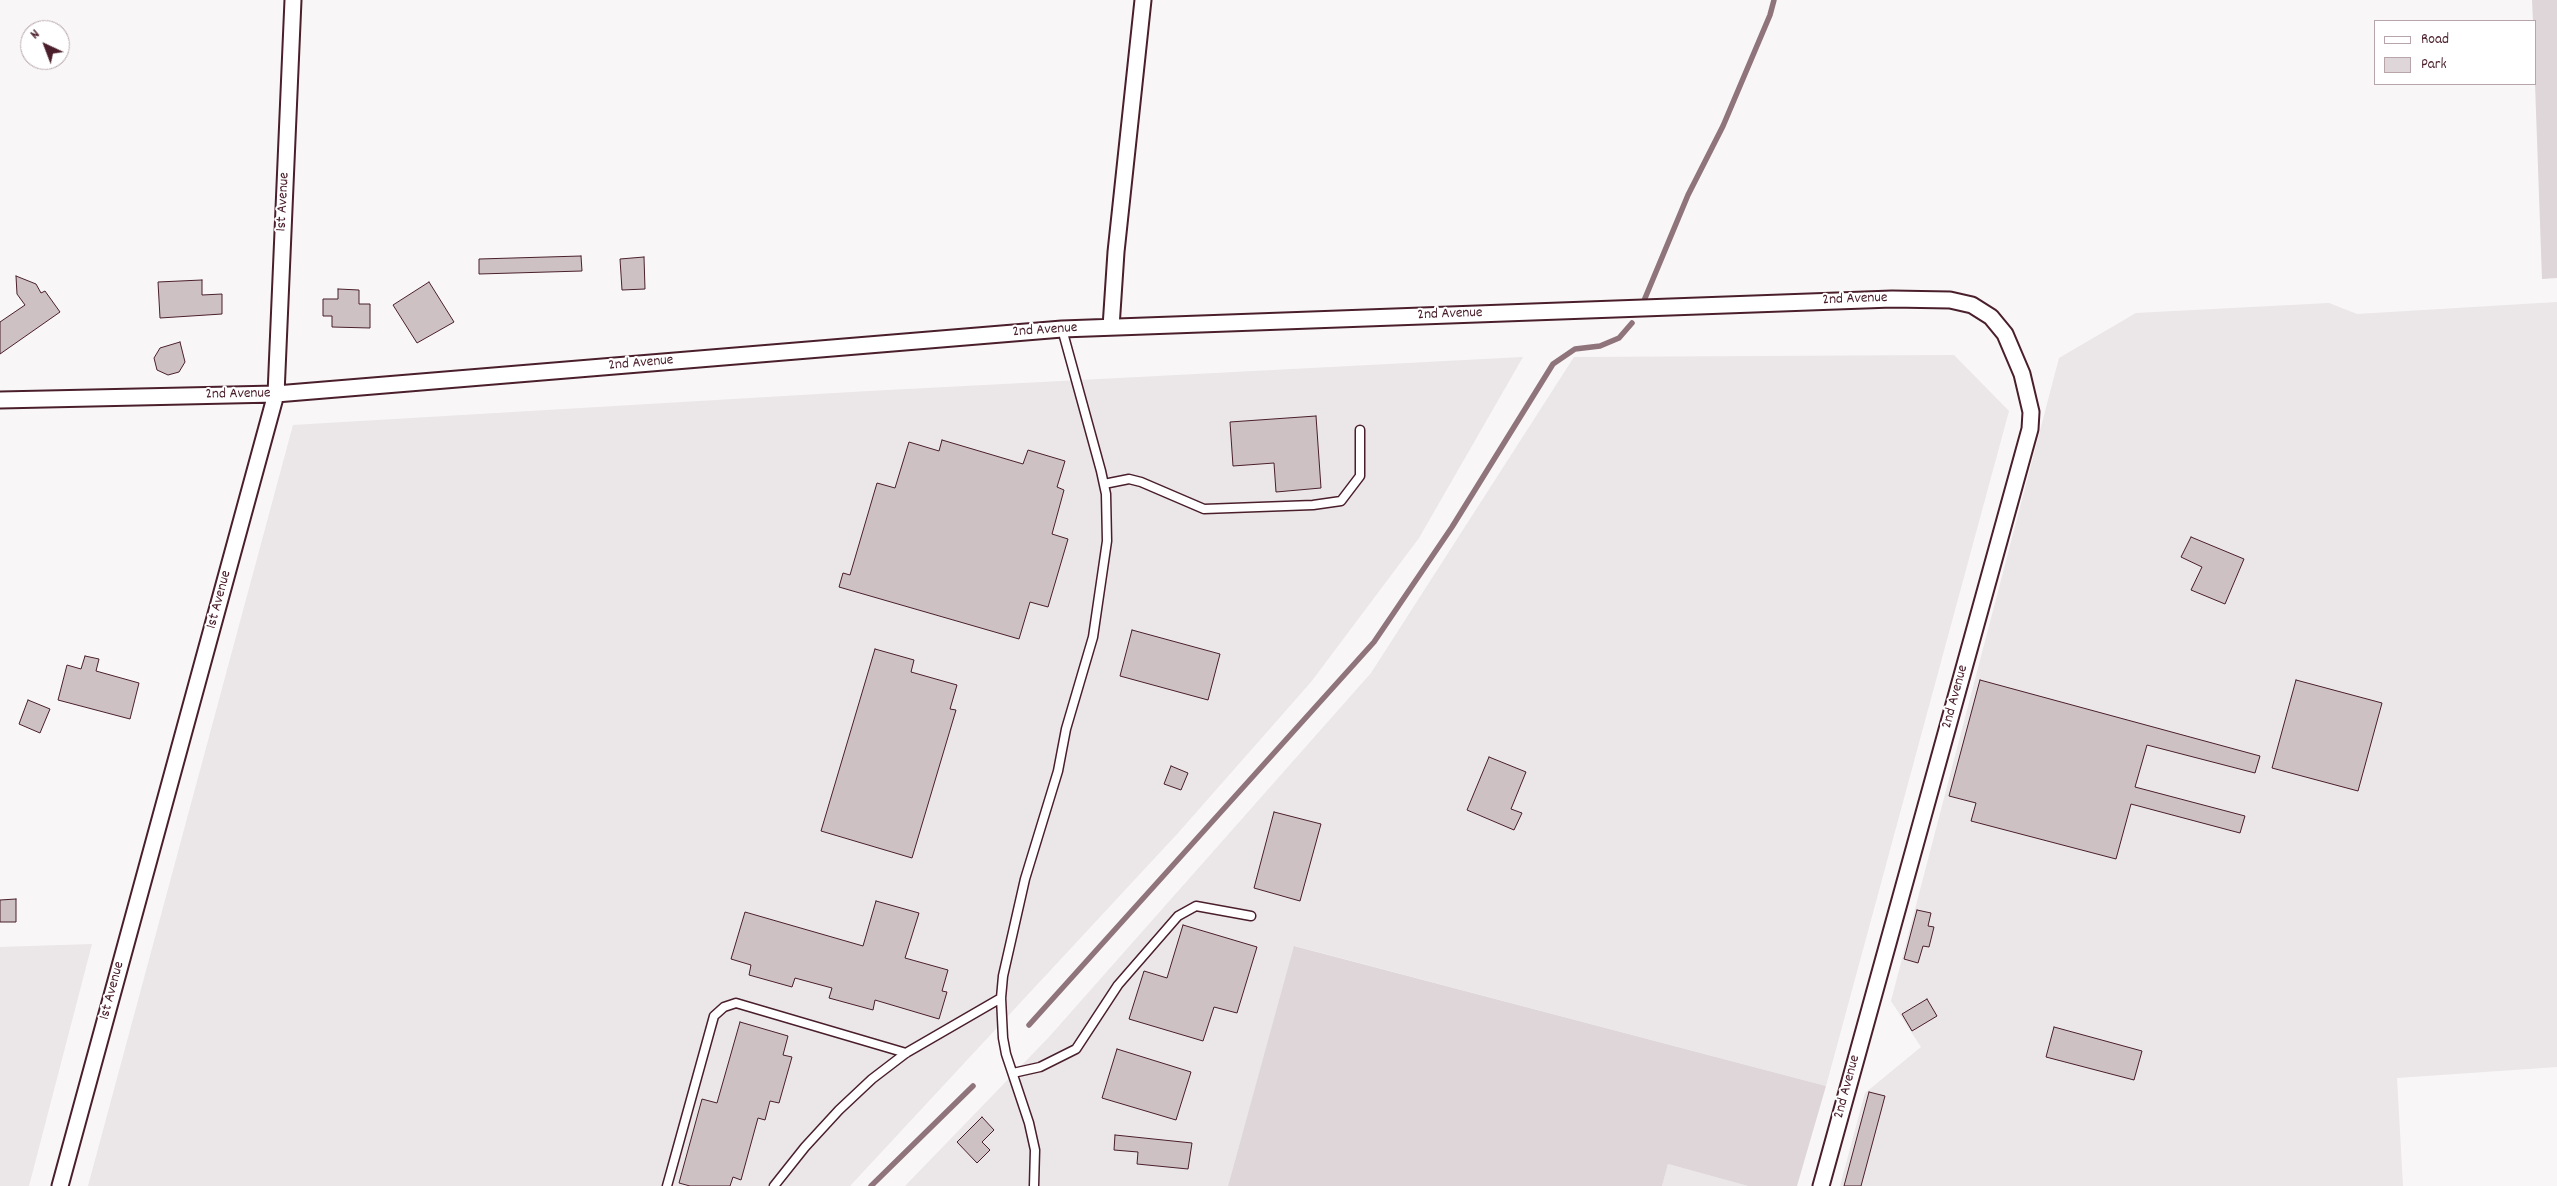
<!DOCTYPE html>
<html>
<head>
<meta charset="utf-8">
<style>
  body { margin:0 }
  #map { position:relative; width:2557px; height:1186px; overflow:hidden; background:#f8f6f7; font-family:Dekko,sans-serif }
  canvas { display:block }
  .legend { position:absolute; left:2374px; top:20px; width:162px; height:65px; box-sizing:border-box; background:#fff; border:1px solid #b7a5aa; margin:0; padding:6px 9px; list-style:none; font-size:15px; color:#4a1f2b }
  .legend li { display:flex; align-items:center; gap:10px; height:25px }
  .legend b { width:25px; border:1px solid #b7a5aa }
  .north { position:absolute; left:20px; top:20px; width:50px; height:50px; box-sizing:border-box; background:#fff; border:1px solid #b7a5aa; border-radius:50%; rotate:317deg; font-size:14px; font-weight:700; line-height:20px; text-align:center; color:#4a1f2b }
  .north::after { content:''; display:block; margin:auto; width:18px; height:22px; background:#4a1f2b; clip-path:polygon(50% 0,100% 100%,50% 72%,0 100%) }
</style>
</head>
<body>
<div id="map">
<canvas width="2557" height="1186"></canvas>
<ul class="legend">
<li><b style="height:6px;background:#fff"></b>Road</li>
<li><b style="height:14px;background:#ded6d9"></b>Park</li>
</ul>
<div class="north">N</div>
</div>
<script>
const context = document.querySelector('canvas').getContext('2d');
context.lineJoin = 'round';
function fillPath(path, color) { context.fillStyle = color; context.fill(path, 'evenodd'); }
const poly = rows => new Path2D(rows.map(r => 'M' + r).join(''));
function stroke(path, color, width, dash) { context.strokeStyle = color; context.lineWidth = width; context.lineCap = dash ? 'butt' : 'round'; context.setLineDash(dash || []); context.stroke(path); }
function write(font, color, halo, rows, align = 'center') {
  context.font = font + ' Dekko,sans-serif'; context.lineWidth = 4; context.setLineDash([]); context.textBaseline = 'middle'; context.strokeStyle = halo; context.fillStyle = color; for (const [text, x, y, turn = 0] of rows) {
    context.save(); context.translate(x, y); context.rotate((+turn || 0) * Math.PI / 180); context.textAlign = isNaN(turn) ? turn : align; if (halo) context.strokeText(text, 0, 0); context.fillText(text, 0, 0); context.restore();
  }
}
fillPath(poly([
  [2557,302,2557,1067,2397,1078,2403,1186,1840,1186,1865,1093,1921,1047,1891,1001,2059,358,2136,313,2329,303,2357,314],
  [1954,355,2009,411,1826,1086,1295,946,1228,1186,905,1186,1049,1037,1371,673,1574,357],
  [1523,357,1419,538,1311,682,1178,833,850,1186,88,1186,293,425,869,391],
  [92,944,29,1186,0,1186,0,947],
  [1668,1164,1748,1186,1662,1186]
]), '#ebe6e8');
fillPath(poly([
  [2532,0,2557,0,2557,278,2542,279,2535,84,2536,21,2533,21],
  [1294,946,1826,1086,1797,1186,1748,1186,1668,1164,1662,1186,1228,1186]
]), '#ded6d9');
stroke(poly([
  [1643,303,1688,195,1723,126,1770,15,1774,0],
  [1029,1025,1374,642,1452,527,1553,364,1575,349,1600,346,1619,338,1632,323],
  [871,1186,973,1086]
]), '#8f747b', 5.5);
const building = poly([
  [581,256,582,271,479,274,479,259,581,256],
  [644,257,645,289,622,290,620,259,644,257],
  [16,276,36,284,41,293,45,291,60,312,0,354,0,322,25,305,17,294,16,276],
  [202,280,202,295,222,294,222,314,160,318,158,282,202,280],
  [429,282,454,322,417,343,393,305,429,282],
  [338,289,359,290,359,304,370,304,370,328,332,327,332,316,323,316,323,299,338,299,338,289],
  [180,342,185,362,179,372,168,375,157,370,154,358,160,348,180,342],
  [1316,416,1321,488,1276,492,1274,463,1233,466,1230,422,1316,416],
  [942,440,1023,464,1028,450,1065,461,1057,487,1064,490,1052,534,1068,539,1048,607,1030,602,1019,639,839,587,843,573,850,575,877,483,895,488,909,442,939,451,942,440],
  [2191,537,2244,559,2225,604,2191,590,2202,567,2181,557,2191,537],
  [1132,630,1220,654,1208,700,1120,676,1132,630],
  [875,649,914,660,911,672,957,685,950,709,956,710,912,858,821,831,875,649],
  [85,656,99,659,96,671,139,683,130,719,58,700,67,665,81,669,85,656],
  [1980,680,2260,756,2255,773,2147,745,2135,787,2245,816,2240,833,2131,804,2116,859,1971,821,1976,803,1949,796,1980,680],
  [2296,680,2382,703,2358,791,2272,768,2296,680],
  [28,700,50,709,40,733,19,724,28,700],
  [1489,757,1526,772,1511,809,1522,813,1514,830,1467,810,1489,757],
  [1171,766,1188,773,1181,790,1164,784,1171,766],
  [1274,812,1321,824,1300,901,1254,888,1274,812],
  [16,899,16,922,0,922,0,900,16,899],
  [876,901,919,913,905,958,948,970,942,991,947,992,939,1019,875,1000,873,1010,829,998,832,988,795,978,792,987,749,975,751,965,731,959,745,912,863,946,876,901],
  [1917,910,1931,913,1928,926,1934,927,1929,947,1923,946,1918,963,1904,959,1917,910],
  [1183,925,1257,947,1237,1013,1214,1007,1203,1041,1129,1019,1144,971,1167,978,1183,925],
  [1927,999,1937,1016,1912,1031,1902,1014,1927,999],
  [740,1022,788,1036,783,1055,792,1057,779,1103,770,1101,765,1120,758,1118,741,1180,733,1177,730,1186,690,1186,679,1183,702,1099,717,1103,740,1022],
  [2054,1027,2142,1051,2134,1080,2046,1057,2054,1027],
  [1117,1049,1191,1072,1176,1120,1102,1098,1117,1049],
  [1869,1092,1885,1096,1861,1186,1844,1186,1869,1092],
  [982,1117,994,1130,982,1142,990,1150,977,1163,957,1142,982,1117],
  [1115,1135,1192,1143,1188,1169,1137,1164,1138,1152,1114,1150,1115,1135]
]);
fillPath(building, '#cdc1c4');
stroke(building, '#4a1f2b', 1);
const lane = poly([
  [1104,484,1129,479,1141,482,1204,509,1313,505,1341,501,1360,476,1360,430],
  [1013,1073,1040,1067,1076,1049,1118,985,1178,916,1196,906,1251,916],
  [667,1186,714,1016,724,1007,736,1003,906,1053],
  [774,1186,805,1147,839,1110,872,1079,906,1053,1001,998],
  [1034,1186,1035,1150,1029,1123,1006,1054,1003,1038,1001,998,1003,976,1025,879,1058,771,1066,729,1093,637,1107,541,1106,494,1101,471,1062,329]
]);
const street = poly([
  [1111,327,1116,252,1143,0],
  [0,400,276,394,1062,329,1892,299,1950,300,1972,305,1991,317,2005,334,2022,374,2031,412,2030,429,1821,1186],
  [60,1186,276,394,293,0]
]);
stroke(lane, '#4a1f2b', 11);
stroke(street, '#4a1f2b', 19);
stroke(lane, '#fff', 8);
stroke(street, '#fff', 15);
write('15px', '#4a1f2b', '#fff', [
  ["1st Avenue",284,202,-87],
  ["2nd Avenue",1855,300,-2],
  ["2nd Avenue",1450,315,-2],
  ["2nd Avenue",1045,331,-4],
  ["2nd Avenue",641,364,-5],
  ["2nd Avenue",238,395,-1],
  ["1st Avenue",220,600,-75],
  ["2nd Avenue",1956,697,-75],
  ["1st Avenue",113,991,-75],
  ["2nd Avenue",1848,1087,-75]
]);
</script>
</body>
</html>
